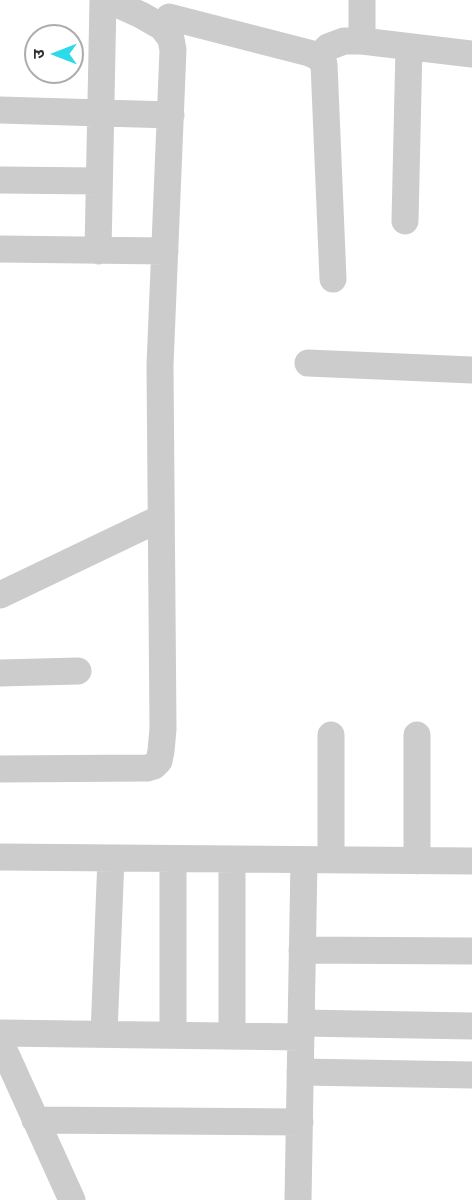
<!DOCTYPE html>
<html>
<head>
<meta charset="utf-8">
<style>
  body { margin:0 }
  #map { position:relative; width:472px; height:1200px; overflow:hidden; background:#fff; font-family:Inter,"Noto Sans Devanagari",sans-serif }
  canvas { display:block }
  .north { position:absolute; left:24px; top:24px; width:60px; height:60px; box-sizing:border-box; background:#fff; border:2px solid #acacac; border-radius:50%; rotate:270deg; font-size:16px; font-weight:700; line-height:24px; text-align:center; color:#2f2f2f }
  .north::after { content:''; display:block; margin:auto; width:21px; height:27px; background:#2cdaea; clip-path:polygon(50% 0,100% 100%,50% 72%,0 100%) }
</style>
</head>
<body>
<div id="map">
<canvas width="472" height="1200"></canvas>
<div class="north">उ</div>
</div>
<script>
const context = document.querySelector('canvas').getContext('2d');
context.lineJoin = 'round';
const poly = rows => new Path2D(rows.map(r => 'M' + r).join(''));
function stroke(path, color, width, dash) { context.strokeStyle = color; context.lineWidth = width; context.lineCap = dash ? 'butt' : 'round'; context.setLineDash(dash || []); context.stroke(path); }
stroke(poly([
  [362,0,362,41],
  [169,17,309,53,318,57,324,64,333,279],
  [318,57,328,47,344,41,362,41,472,54],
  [0,110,171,115],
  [0,180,99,181],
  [405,221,409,47],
  [0,249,165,251],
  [98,251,103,0],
  [308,363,472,370],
  [0,595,161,518],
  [0,673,78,671],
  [417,735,417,861],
  [0,769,147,768,154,766,159,761,161,751,163,729,160,365,173,50,171,39,162,27,141,15,108,0],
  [0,857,472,861],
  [173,859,173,1035],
  [331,860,331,735],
  [302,950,472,951],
  [301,1023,472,1026],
  [0,1033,301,1037],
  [104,1034,111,858],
  [232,1036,232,859],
  [0,1041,72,1200],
  [300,1072,472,1075],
  [35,1120,300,1122],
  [298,1200,304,860]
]), '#ccc', 27);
</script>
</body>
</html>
